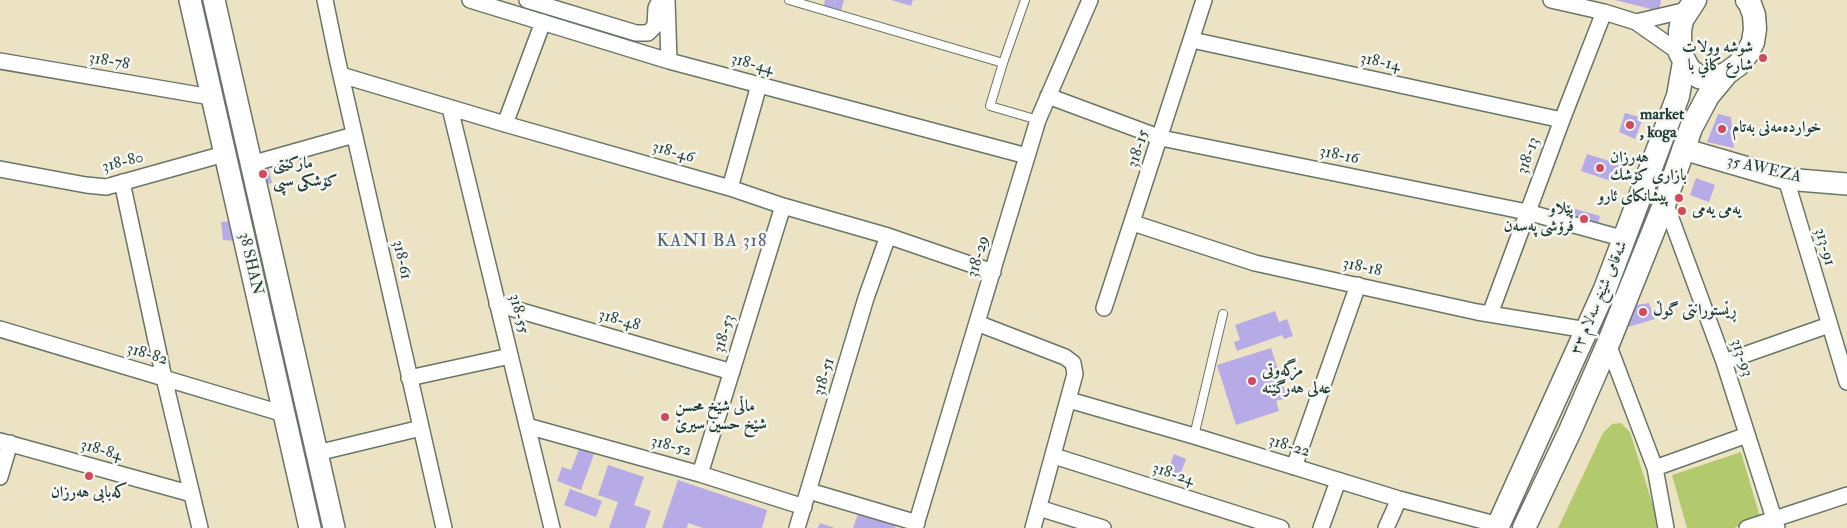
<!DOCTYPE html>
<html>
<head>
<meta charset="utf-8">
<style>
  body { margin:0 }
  canvas { display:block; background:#ece3c4 }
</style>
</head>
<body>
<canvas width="1847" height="528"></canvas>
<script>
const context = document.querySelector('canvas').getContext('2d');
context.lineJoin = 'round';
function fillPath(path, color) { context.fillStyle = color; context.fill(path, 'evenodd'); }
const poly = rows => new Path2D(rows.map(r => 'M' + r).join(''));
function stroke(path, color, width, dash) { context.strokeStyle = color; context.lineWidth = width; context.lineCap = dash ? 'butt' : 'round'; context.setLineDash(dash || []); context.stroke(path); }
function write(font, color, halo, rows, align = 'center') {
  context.font = font + ' "IM FELL Double Pica",Amiri,serif'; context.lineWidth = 5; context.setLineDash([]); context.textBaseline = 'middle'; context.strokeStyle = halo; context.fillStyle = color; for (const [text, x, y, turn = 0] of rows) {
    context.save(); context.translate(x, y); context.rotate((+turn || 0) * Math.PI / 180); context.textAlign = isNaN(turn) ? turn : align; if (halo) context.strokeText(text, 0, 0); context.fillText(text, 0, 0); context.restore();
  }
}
fillPath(poly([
  [1621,423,1630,432,1660,528,1558,528,1603,433,1612,424],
  [1741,452,1760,517,1734,528,1687,528,1672,475]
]), '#b2c96d');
fillPath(poly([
  [825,0,844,0,841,11,824,6],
  [891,0,913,0,911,6],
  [1615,0,1661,0,1659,11],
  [1625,113,1643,118,1635,139,1619,132],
  [1718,114,1731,117,1734,148,1707,142],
  [1587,154,1619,164,1614,182,1581,171],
  [267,162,272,183,258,186,253,165],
  [1696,178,1715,185,1709,202,1690,195],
  [1572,208,1600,216,1597,229,1568,221],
  [235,221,236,241,223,240,221,222],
  [1649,303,1655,319,1628,327,1636,305],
  [1275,311,1279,322,1287,319,1293,336,1284,339,1282,335,1237,351,1234,342,1240,340,1235,325],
  [1271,348,1287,398,1276,401,1279,411,1236,425,1217,365],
  [579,449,594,454,581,490,557,481,562,467,571,470],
  [1174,454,1186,459,1178,481,1166,476],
  [608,465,644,477,634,505,651,511,645,528,609,528,618,502,598,495],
  [678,480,767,510,762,528,703,528,688,523,687,528,662,528],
  [570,489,602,501,596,517,564,505],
  [859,511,896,525,895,528,853,528],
  [820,523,835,528,818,528]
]), '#b6aae7');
const lane = poly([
  [789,0,1003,63],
  [1025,0,1003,63,990,106,1038,120],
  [1194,436,1223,314]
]);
const street = poly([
  [325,0,337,58,444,528],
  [470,0,669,61,1027,156],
  [527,0,636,33,648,33,655,26,656,8,660,0],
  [667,0,669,61],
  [1551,0,1604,12,1636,22,1680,53],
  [1636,22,1687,10],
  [1192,40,1562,120],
  [0,61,211,97],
  [341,75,505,124,730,188,783,206,888,236,993,272],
  [1048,96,1161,138,1527,212,1625,239],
  [450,108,552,528],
  [505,124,543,22],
  [251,164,354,135],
  [0,169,86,185,106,187,224,154],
  [1786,179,1847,382],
  [122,182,164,378,200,528],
  [730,188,759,85],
  [1665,202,1724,362,1777,528],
  [1133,223,1255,263,1477,312,1587,330],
  [497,304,732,372],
  [1104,308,1204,0],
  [1490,314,1562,120,1604,12],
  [977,323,1065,357,1073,363,1075,374,1033,528],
  [0,329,284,414],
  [1608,344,1655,468,1666,528],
  [1724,362,1829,325],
  [409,378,510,356],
  [1069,400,1194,436,1399,499,1499,525],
  [527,426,700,474,804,507],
  [0,441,192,494],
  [317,453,421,428],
  [1054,456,1281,528],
  [1294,467,1358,285],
  [1655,468,1747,435],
  [700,474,783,206],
  [0,477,10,443],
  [809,491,917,523],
  [1039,508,1103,528],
  [797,528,866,298,888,236],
  [915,528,1038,120,1090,0],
  [1321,528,1338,481],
  [1386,528,1399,499],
  [1747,528,1847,495]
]);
const secondary = poly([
  [190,0,310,528],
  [214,0,334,528],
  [1683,149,1786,179,1847,184]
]);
const primary = poly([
  [1695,0,1682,20,1680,31,1680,53,1689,69,1699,77,1707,79,1716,78,1727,73,1738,65,1747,54,1753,42,1755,29,1754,15,1750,4,1747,0],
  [1497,528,1605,289,1678,96,1684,62],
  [1524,528,1570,431,1608,344,1665,202,1691,128,1708,96,1727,73]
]);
stroke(lane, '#677766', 10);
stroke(street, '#677766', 18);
stroke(secondary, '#677766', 24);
stroke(primary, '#677766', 25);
stroke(lane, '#fff', 8);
stroke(street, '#fff', 15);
stroke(secondary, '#fff', 21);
stroke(primary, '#fff', 22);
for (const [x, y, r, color] of [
  [1763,58,5,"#d1495b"],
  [1630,125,5,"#d1495b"],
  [1722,129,5,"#d1495b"],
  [1600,168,5,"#d1495b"],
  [263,174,5,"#d1495b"],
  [1679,198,5,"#d1495b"],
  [1682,211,5,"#d1495b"],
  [1584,219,5,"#d1495b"],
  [1643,312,5,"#d1495b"],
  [1252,381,5,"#d1495b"],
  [665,417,5,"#d1495b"],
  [89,476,5,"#d1495b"]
]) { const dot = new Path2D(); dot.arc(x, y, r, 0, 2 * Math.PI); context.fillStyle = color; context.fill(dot); stroke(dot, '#f6f6f2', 2); }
write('bold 16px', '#1f3d34', '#f6f6f2', [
  ["شوشه وولات",1753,49,"right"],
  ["شارع كاني با",1753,67,"right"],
  ["market",1640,116],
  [", koga",1640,134],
  ["خواردەمەنی بەتام",1732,129],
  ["هەرزان",1610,159],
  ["بازاری کۆشك",1610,177],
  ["مارکێتی",273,165],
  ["کۆشکی سپی",273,183],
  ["پیشانکای ئارو",1669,198,"right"],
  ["پێلاو",1574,210,"right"],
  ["فرۆشی پەسەن",1574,228,"right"],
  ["یەمی یەمی",1692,211],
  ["ڕێستورانتی گوڵ",1653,312],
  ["مزگەوتی",1262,372],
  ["عەلی هەرگێنە",1262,390],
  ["ماڵی شێخ محسن",675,408],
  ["شێخ حسین سیرێ",675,426],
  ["کەبابی هەرزان",89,494,"center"]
], 'left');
write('16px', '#1f3d34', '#f6f6f2', [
  ["318-78",109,62,10],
  ["318-14",1380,63,12],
  ["318-44",752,65,15],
  ["318-15",1139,149,-72],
  ["318-46",673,153,16],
  ["318-16",1339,156,12],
  ["318-13",1529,156,-70],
  ["318-80",123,163,-14],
  ["35 AWEZA",1764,170,13],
  ["313-91",1824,247,74],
  ["318-29",979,257,-73],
  ["318-61",401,260,77],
  ["38 SHAN",250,264,77],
  ["318-18",1362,268,12],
  ["شەقامی شێخ سەلام ٣٣",1600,298,-67],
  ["318-55",518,314,76],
  ["318-48",619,321,16],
  ["318-53",725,334,-73],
  ["318-82",147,355,17],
  ["313-93",1741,358,71],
  ["318-51",825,377,-73],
  ["318-52",671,447,15],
  ["318-22",1289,447,17],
  ["318-84",101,451,16],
  ["318-24",1173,475,18]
]);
context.letterSpacing = '1px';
write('18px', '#546373', '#f6f6f2', [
  ["KANI BA 318",712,242]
]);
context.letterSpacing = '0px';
</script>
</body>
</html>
